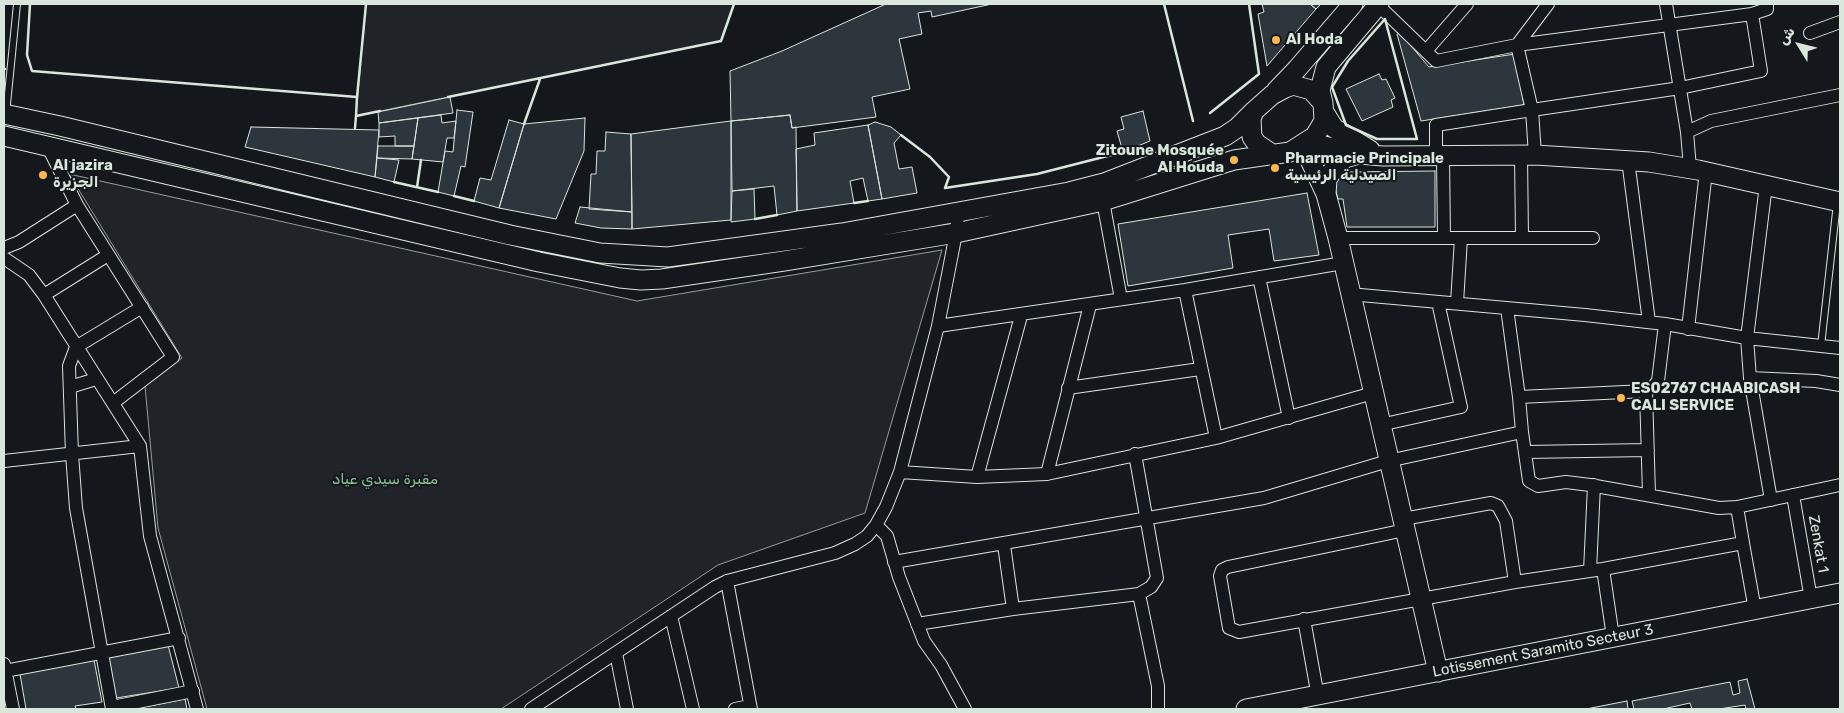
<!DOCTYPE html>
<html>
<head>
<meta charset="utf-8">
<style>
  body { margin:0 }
  #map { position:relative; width:1844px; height:713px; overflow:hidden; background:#14181c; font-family:Rubik,Cairo,sans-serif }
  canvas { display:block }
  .frame { position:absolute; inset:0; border:5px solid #d8e6dc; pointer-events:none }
  .north { position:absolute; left:1774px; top:20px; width:50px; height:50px; -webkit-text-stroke:4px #14181c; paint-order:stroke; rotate:306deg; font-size:14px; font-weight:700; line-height:20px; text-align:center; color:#d8e6dc }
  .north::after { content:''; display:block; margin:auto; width:18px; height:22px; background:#d8e6dc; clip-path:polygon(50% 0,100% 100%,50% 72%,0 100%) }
</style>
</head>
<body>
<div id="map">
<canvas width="1844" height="713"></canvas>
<div class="frame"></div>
<div class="north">ش</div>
</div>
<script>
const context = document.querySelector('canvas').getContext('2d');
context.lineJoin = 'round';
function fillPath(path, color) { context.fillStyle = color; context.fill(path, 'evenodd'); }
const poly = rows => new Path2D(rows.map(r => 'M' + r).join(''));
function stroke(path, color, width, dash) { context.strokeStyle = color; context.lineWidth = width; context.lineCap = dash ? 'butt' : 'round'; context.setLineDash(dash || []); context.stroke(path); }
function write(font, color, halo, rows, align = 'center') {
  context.font = font + ' Rubik,Cairo,sans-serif'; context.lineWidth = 4; context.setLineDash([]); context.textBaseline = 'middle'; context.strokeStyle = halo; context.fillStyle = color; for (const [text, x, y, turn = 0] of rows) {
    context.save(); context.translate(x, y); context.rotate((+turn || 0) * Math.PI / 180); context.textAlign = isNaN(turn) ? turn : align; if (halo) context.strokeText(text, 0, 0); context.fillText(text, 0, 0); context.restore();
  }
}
const green = poly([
  [366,4,734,4,721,41,356,116,366,4],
  [69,174,637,301,942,250,865,513,718,565,501,709,207,709,158,528,145,386,182,358,69,174]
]);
fillPath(green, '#202428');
stroke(green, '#939e99', 1);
const building = poly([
  [886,4,992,4,932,17,931,11,918,13,922,34,899,39,910,89,872,97,876,117,792,128,790,115,731,121,730,71,782,51,886,4],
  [1262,4,1310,4,1316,9,1267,66,1258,14,1264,12,1262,4],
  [1310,4,1321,4,1316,9,1310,4],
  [1400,33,1429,67,1515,54,1524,105,1421,121,1397,34,1400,33],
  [1379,74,1382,80,1386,79,1395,98,1391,100,1393,107,1362,121,1346,89,1379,74],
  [450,97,453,113,379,123,378,112,450,97],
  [457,110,473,112,465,167,461,166,454,196,438,192,445,151,453,152,457,110],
  [1143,111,1150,141,1123,152,1117,131,1124,129,1121,117,1143,111],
  [441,115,442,123,456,121,454,138,447,138,443,162,412,159,418,118,441,115],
  [790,115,792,128,796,127,797,211,777,215,774,186,732,191,731,121,790,115],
  [418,118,414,146,395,146,395,136,379,137,379,123,418,118],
  [585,118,584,151,556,219,499,208,524,124,585,118],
  [509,120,524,124,499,208,474,201,480,178,491,180,509,120],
  [731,121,731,220,632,229,631,134,731,121],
  [875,122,891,127,901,135,894,143,899,169,912,167,917,193,882,199,868,125,875,122],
  [868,125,882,199,868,201,863,178,850,181,854,203,797,211,796,149,815,145,814,133,868,125],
  [251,127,379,130,375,177,245,147,251,127],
  [606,132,631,134,632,212,589,209,591,174,596,174,597,151,605,151,606,132],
  [378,146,414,146,412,159,377,158,378,146],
  [377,158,399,160,394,182,375,177,377,158],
  [1435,171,1435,227,1347,227,1343,199,1338,199,1334,183,1347,172,1435,171],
  [754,189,755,219,731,222,732,191,754,189],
  [1307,193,1319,255,1274,261,1269,229,1228,235,1233,268,1128,286,1118,224,1307,193],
  [580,207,632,212,632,229,601,228,575,223,580,207],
  [168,645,179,688,116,698,108,657,168,645],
  [94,660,102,702,75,706,76,709,26,709,20,674,94,660],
  [1747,679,1755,709,1746,709,1745,705,1719,709,1692,709,1690,703,1663,709,1634,709,1632,701,1730,682,1733,695,1740,693,1738,681,1747,679],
  [185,699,187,709,134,709,185,699],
  [1627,701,1628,709,1586,709,1627,701]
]);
fillPath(building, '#2c363c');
stroke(building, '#d8e6dc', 1);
const lane = poly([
  [6,114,17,4],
  [1821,346,1837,203]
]);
const street = poly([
  [1548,4,1517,45,1532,110,1680,88,1761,71,1752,14],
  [1666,4,1687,132,1690,168],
  [1378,5,1436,61,1517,45,1752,14,1767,9,1767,4],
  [1810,33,1840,22],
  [1426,51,1467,4],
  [1687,132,1711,121,1840,95],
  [47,145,77,205,173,357,113,403],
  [1521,155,1522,238],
  [1436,157,1436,125,1532,110,1535,155],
  [1443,157,1444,237],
  [1628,160,1649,322],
  [1766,185,1747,338,1750,378,1771,500],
  [1103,201,1121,299],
  [1338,238,1593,238],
  [4,248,19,242,77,205],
  [4,258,29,275,44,295,140,446,150,536,197,709],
  [1259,277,1289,418],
  [1185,290,1216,438],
  [1349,294,1585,315,1665,324,1747,338,1840,348],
  [44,295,108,255],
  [1457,303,1461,238],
  [1507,308,1519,397],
  [1021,316,977,477,1047,474,1216,438,1373,393],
  [938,326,956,233,958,213],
  [1688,329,1706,171],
  [1750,378,1816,381,1840,385],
  [70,387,96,379],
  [1068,388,1200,369],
  [1646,391,1649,495],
  [1380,425,1461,407,1438,302],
  [1522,432,1519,397,1646,391,1653,387,1658,381,1665,324],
  [1525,452,1648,450],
  [4,461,140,446],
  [900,472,977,477],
  [1047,474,1090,305],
  [1793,495,1811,599],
  [1737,507,1743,543],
  [1403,519,1491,503,1498,506,1506,521,1515,582,1239,632,1229,628,1220,576,1222,570,1228,567,1405,530],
  [876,525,887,536,899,577,924,641,941,665,965,709],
  [1004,545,1013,609],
  [894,562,1264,498,1388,461,1522,432,1529,481,1538,486,1566,482,1590,485,1719,508,1737,507,1840,485],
  [1603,569,1613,637],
  [1590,571,1594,485],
  [727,581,751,709],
  [1515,582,1603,569,1743,543,1755,610],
  [1139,594,1158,686,1158,709],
  [671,616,693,709],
  [1304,619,1318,697],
  [917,624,1013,609,1139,594,1151,587,1157,578,1135,454],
  [616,653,627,709],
  [4,664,13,709],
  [5,671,179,638],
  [112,707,193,691],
  [112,709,76,508,72,454,69,366,76,347,142,307],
  [531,709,715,587,727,581,835,553,855,544,867,536,876,525,886,507,900,472,938,326,1185,290,1343,263],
  [735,709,750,706]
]);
const secondary = poly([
  [1276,91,1297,69,1353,4],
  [1323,103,1320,90,1326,67,1379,4],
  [1324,112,1334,128,1370,150],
  [4,114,60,126,510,235,600,253,668,257,842,233,1069,192,1104,183,1225,136,1237,128,1254,111],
  [4,136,539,262,620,278,641,280,662,279,784,261,956,233,1103,201,1234,160,1290,152,1315,136,1324,121,1323,103,1311,90,1293,85,1285,88,1272,95,1254,111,1251,119,1252,137,1257,144,1272,154],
  [1307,142,1359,154,1383,156,1535,155,1649,162,1698,170,1840,202],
  [1303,145,1326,194,1338,238,1438,672],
  [1326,194,1327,179,1335,167,1345,158,1359,154],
  [1246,709,1840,593]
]);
stroke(lane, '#d8e6dc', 8);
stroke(street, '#d8e6dc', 14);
stroke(secondary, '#d8e6dc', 21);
stroke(lane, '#14181c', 6);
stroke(street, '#14181c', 12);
stroke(secondary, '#14181c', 19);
stroke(poly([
  [30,4,27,55,32,71,357,97,356,116,380,111],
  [1164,4,1193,121],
  [1385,19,1417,139,1377,139,1346,125,1332,87,1348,61,1385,19],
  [4,69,5,69],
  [357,97,366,4],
  [448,97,721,41,734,4],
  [1210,113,1259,74,1249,4],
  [524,124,540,79],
  [355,128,356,116],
  [901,135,930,157,949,177,945,188,1037,174,1123,152],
  [394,182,438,192],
  [417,187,421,160],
  [454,196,474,201],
  [854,203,868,201],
  [755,219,777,215]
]), '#d8e6dc', 2.5);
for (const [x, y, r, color] of [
  [1276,40,5,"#ffb74d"],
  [1234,160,5,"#ffb74d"],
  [1275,168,5,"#ffb74d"],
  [43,175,5,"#ffb74d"],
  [1621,398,5,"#ffb74d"]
]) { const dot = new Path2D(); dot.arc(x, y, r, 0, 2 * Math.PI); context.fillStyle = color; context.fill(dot); stroke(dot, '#14181c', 2); }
write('bold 15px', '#d8e6dc', '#14181c', [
  ["Al Hoda",1286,40],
  ["Zitoune Mosquée",1224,151,"right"],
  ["Al Houda",1224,168,"right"],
  ["Pharmacie Principale",1285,159],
  ["الصيدلية الرئيسية",1285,176],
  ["Al jazira",53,166],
  ["الجزيرة",53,183],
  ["ES02767 CHAABICASH",1631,389],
  ["CALI SERVICE",1631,406]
], 'left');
write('15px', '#8ac095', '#14181c', [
  ["مقبرة سيدي عياد",385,480]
]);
write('15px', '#d8e6dc', '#14181c', [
  ["Zenkat 1",1818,544,80],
  ["Lotissement Saramito Secteur 3",1543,651,-11]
]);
</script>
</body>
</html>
